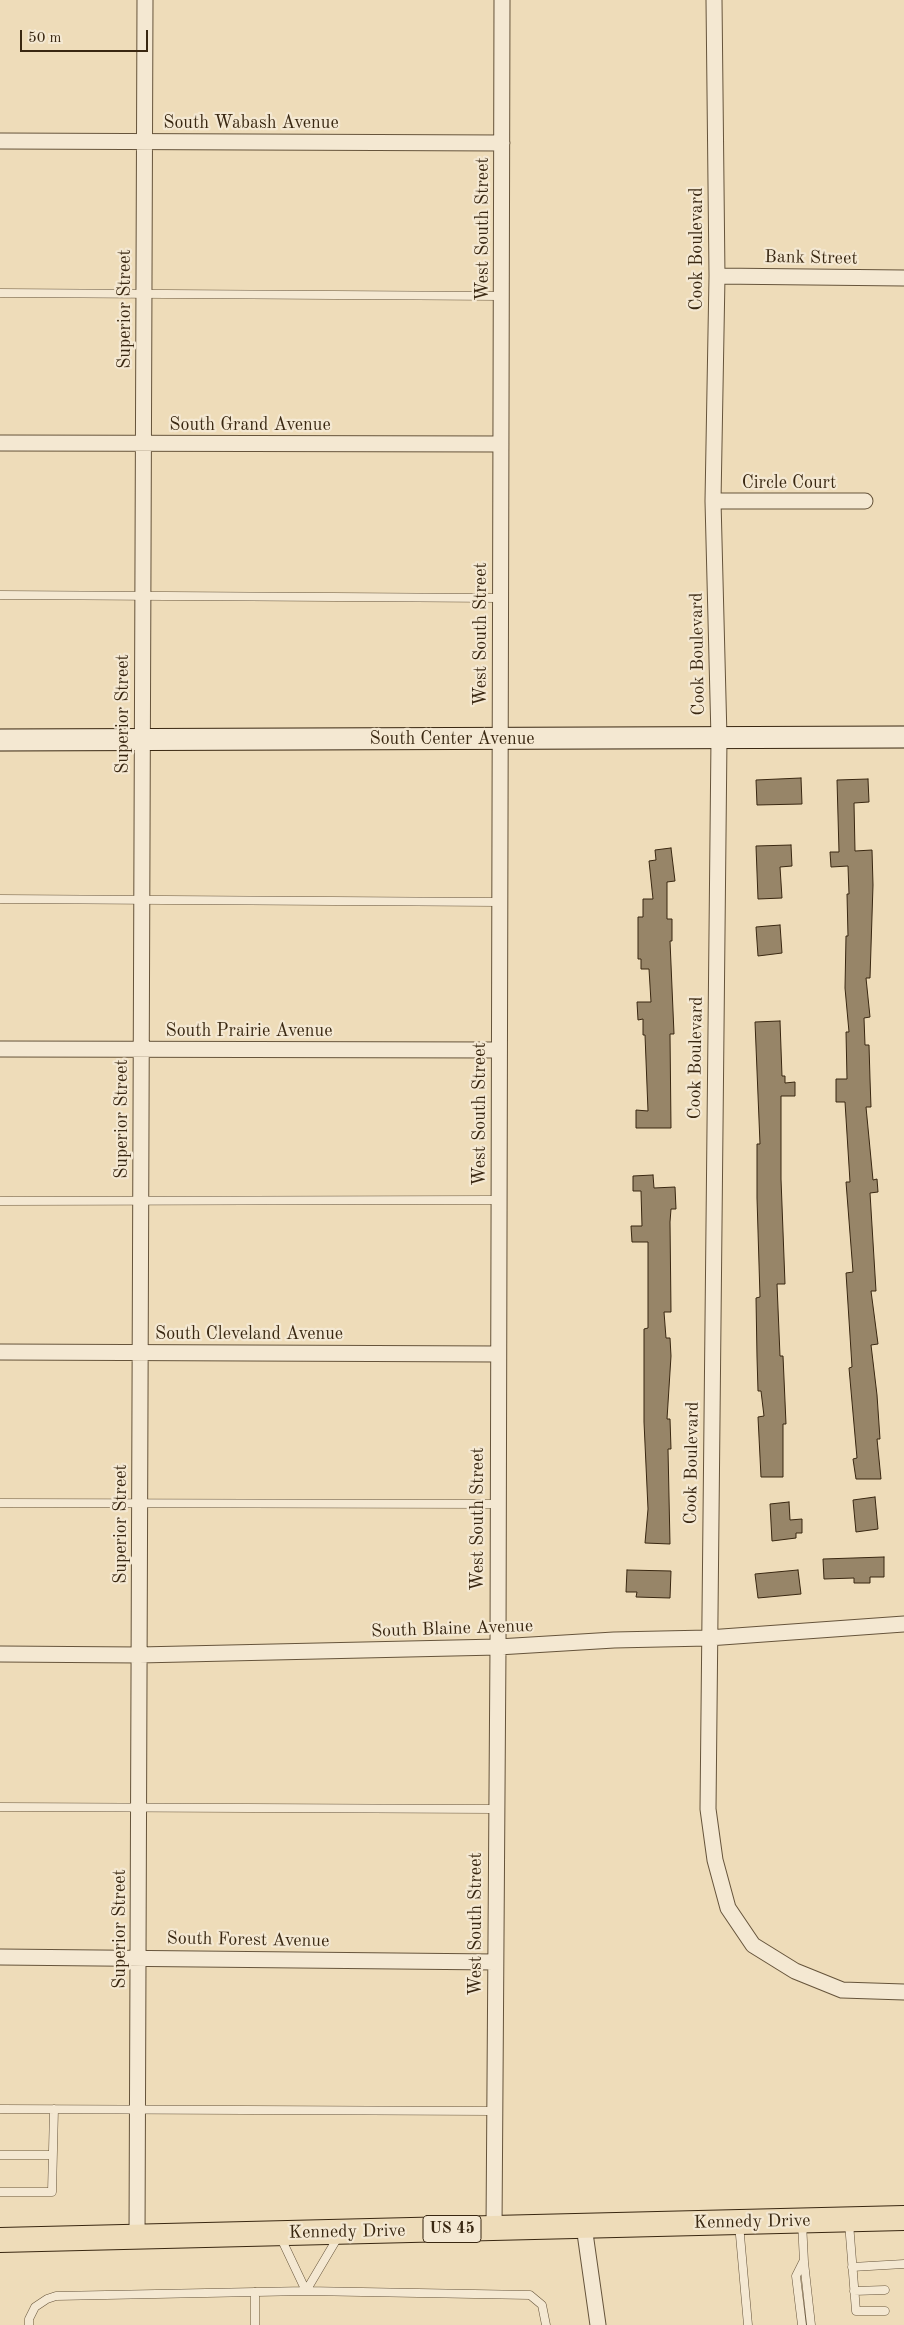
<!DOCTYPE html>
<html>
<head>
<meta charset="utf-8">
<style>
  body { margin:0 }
  #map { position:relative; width:904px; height:2325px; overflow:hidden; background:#eedcb9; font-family:"Old Standard TT",serif }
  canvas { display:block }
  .scale { position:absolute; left:20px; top:30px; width:128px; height:22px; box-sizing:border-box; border:2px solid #392711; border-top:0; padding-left:6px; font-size:15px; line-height:18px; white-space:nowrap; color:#392711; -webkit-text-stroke:4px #f4e8d2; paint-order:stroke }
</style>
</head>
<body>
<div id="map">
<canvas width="904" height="2325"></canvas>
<div class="scale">50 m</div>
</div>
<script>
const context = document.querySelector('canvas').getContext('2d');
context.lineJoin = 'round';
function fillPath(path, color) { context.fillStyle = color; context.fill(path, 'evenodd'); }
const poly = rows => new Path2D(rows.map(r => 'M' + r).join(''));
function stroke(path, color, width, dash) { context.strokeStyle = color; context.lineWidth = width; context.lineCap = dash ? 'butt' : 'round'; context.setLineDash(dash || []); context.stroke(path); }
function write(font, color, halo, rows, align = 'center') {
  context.font = font + ' "Old Standard TT",serif'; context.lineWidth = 4.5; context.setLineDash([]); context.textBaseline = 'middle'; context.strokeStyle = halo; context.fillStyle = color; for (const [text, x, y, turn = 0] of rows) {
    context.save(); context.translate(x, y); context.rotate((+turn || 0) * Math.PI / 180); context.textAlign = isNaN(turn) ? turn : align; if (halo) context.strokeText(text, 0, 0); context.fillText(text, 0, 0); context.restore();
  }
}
const building = poly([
  [801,778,802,804,757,805,756,780,801,778],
  [868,779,869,802,854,803,855,851,872,850,873,885,870,978,866,978,870,1017,864,1018,865,1045,869,1045,870,1079,871,1107,866,1107,873,1180,877,1179,878,1192,870,1193,876,1291,871,1291,878,1344,871,1345,877,1395,880,1439,877,1439,881,1479,856,1479,853,1459,857,1458,849,1368,852,1367,846,1273,853,1272,846,1182,850,1182,845,1102,836,1102,836,1079,847,1079,846,1032,849,1032,845,988,846,936,848,936,847,894,849,894,848,866,831,867,830,852,839,852,837,780,868,779],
  [791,845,792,866,780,867,782,898,758,899,756,846,791,845],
  [671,848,675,881,667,882,667,919,672,919,672,941,670,941,674,1034,670,1034,671,1128,636,1128,636,1110,648,1111,645,1035,643,1035,643,1019,638,1020,637,1002,651,1002,649,969,641,969,641,959,638,959,638,917,643,917,643,899,653,899,649,861,656,860,655,850,671,848],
  [780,925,782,953,758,956,756,927,780,925],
  [780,1021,782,1076,785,1076,785,1083,795,1082,795,1096,781,1096,781,1179,785,1284,777,1284,780,1356,783,1356,786,1424,783,1424,783,1477,761,1477,758,1417,764,1416,761,1391,758,1391,757,1357,756,1298,760,1297,757,1198,757,1144,760,1144,755,1022,780,1021],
  [653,1175,654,1188,675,1187,676,1209,671,1209,670,1222,671,1312,664,1312,666,1338,670,1338,671,1356,667,1419,670,1419,671,1449,668,1449,670,1544,645,1543,648,1509,644,1422,644,1329,648,1328,648,1242,632,1242,631,1226,642,1226,641,1191,633,1191,633,1176,653,1175],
  [875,1497,878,1529,856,1532,853,1500,875,1497],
  [789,1502,790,1520,802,1519,802,1533,796,1533,796,1538,772,1541,770,1504,789,1502],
  [884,1557,884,1577,870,1577,870,1583,854,1583,854,1578,824,1579,823,1559,884,1557],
  [627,1570,671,1571,670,1598,636,1597,637,1592,626,1592,627,1570],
  [798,1570,801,1594,758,1598,755,1574,798,1570]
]);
fillPath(building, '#978568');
stroke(building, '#392711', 1);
const lane = poly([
  [0,293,501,296],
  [0,595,500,598],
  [0,899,499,902],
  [0,1201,498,1200],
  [0,1503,497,1504],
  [0,1807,496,1809],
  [0,2109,494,2111],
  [0,2155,52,2155],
  [0,2192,52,2192,54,2109],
  [802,2222,804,2262,811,2325],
  [849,2223,856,2311,885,2311],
  [739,2224,748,2325],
  [280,2236,306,2291,338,2237],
  [852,2267,904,2264],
  [854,2291,885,2290],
  [255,2292,255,2325],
  [29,2325,29,2319,35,2307,47,2299,56,2296,306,2291,530,2295,542,2305,546,2325],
  [802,2325,796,2276,803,2262]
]);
const street = poly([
  [714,0,717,276,713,501,719,738,708,1809,715,1860,728,1908,753,1945,795,1971,842,1990,904,1992],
  [0,141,502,143],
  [717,276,904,278],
  [0,443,501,444],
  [713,501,865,501],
  [0,1049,499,1050],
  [0,1352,497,1354],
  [0,1654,139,1655,498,1647,614,1640,708,1638,904,1624],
  [0,1957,495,1962],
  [584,2226,598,2325],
  [494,2228,498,1647,502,0],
  [137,2238,145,0]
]);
const secondary = poly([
  [0,740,904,737]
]);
const primary = poly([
  [0,2240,904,2218]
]);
stroke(lane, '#66543b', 9);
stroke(street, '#66543b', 17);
stroke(secondary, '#392711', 23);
stroke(primary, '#392711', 26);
stroke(lane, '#f4e8d2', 8);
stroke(street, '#f4e8d2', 15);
stroke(secondary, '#f4e8d2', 21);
stroke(primary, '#eedcb9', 24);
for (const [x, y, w] of [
  [452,2229,58]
]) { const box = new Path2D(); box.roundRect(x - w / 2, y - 13.5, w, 27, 4); context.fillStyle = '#f4e8d2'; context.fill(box); stroke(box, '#392711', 1); }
write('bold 16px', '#392711', null, [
  ["US 45",452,2229]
]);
write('18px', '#392711', '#f4e8d2', [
  ["South Wabash Avenue",251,123],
  ["West South Street",483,229,-90],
  ["Cook Boulevard",697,249,-90],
  ["Bank Street",811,258,1],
  ["Superior Street",125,309,-90],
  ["South Grand Avenue",250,425],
  ["Circle Court",789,483],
  ["West South Street",481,634,-90],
  ["Cook Boulevard",698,654,-91],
  ["Superior Street",123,714,-90],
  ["South Center Avenue",452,739],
  ["South Prairie Avenue",249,1031],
  ["Cook Boulevard",696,1058,-89],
  ["West South Street",480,1114,-90],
  ["Superior Street",122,1119,-90],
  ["South Cleveland Avenue",249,1334],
  ["Cook Boulevard",692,1463,-89],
  ["West South Street",478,1519,-90],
  ["Superior Street",121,1524,-90],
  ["South Blaine Avenue",452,1629,-2],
  ["West South Street",476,1924,-90],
  ["Superior Street",120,1929,-90],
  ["South Forest Avenue",248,1940,1],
  ["Kennedy Drive",752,2222,-1],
  ["Kennedy Drive",347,2232,-1]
]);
</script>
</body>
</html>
